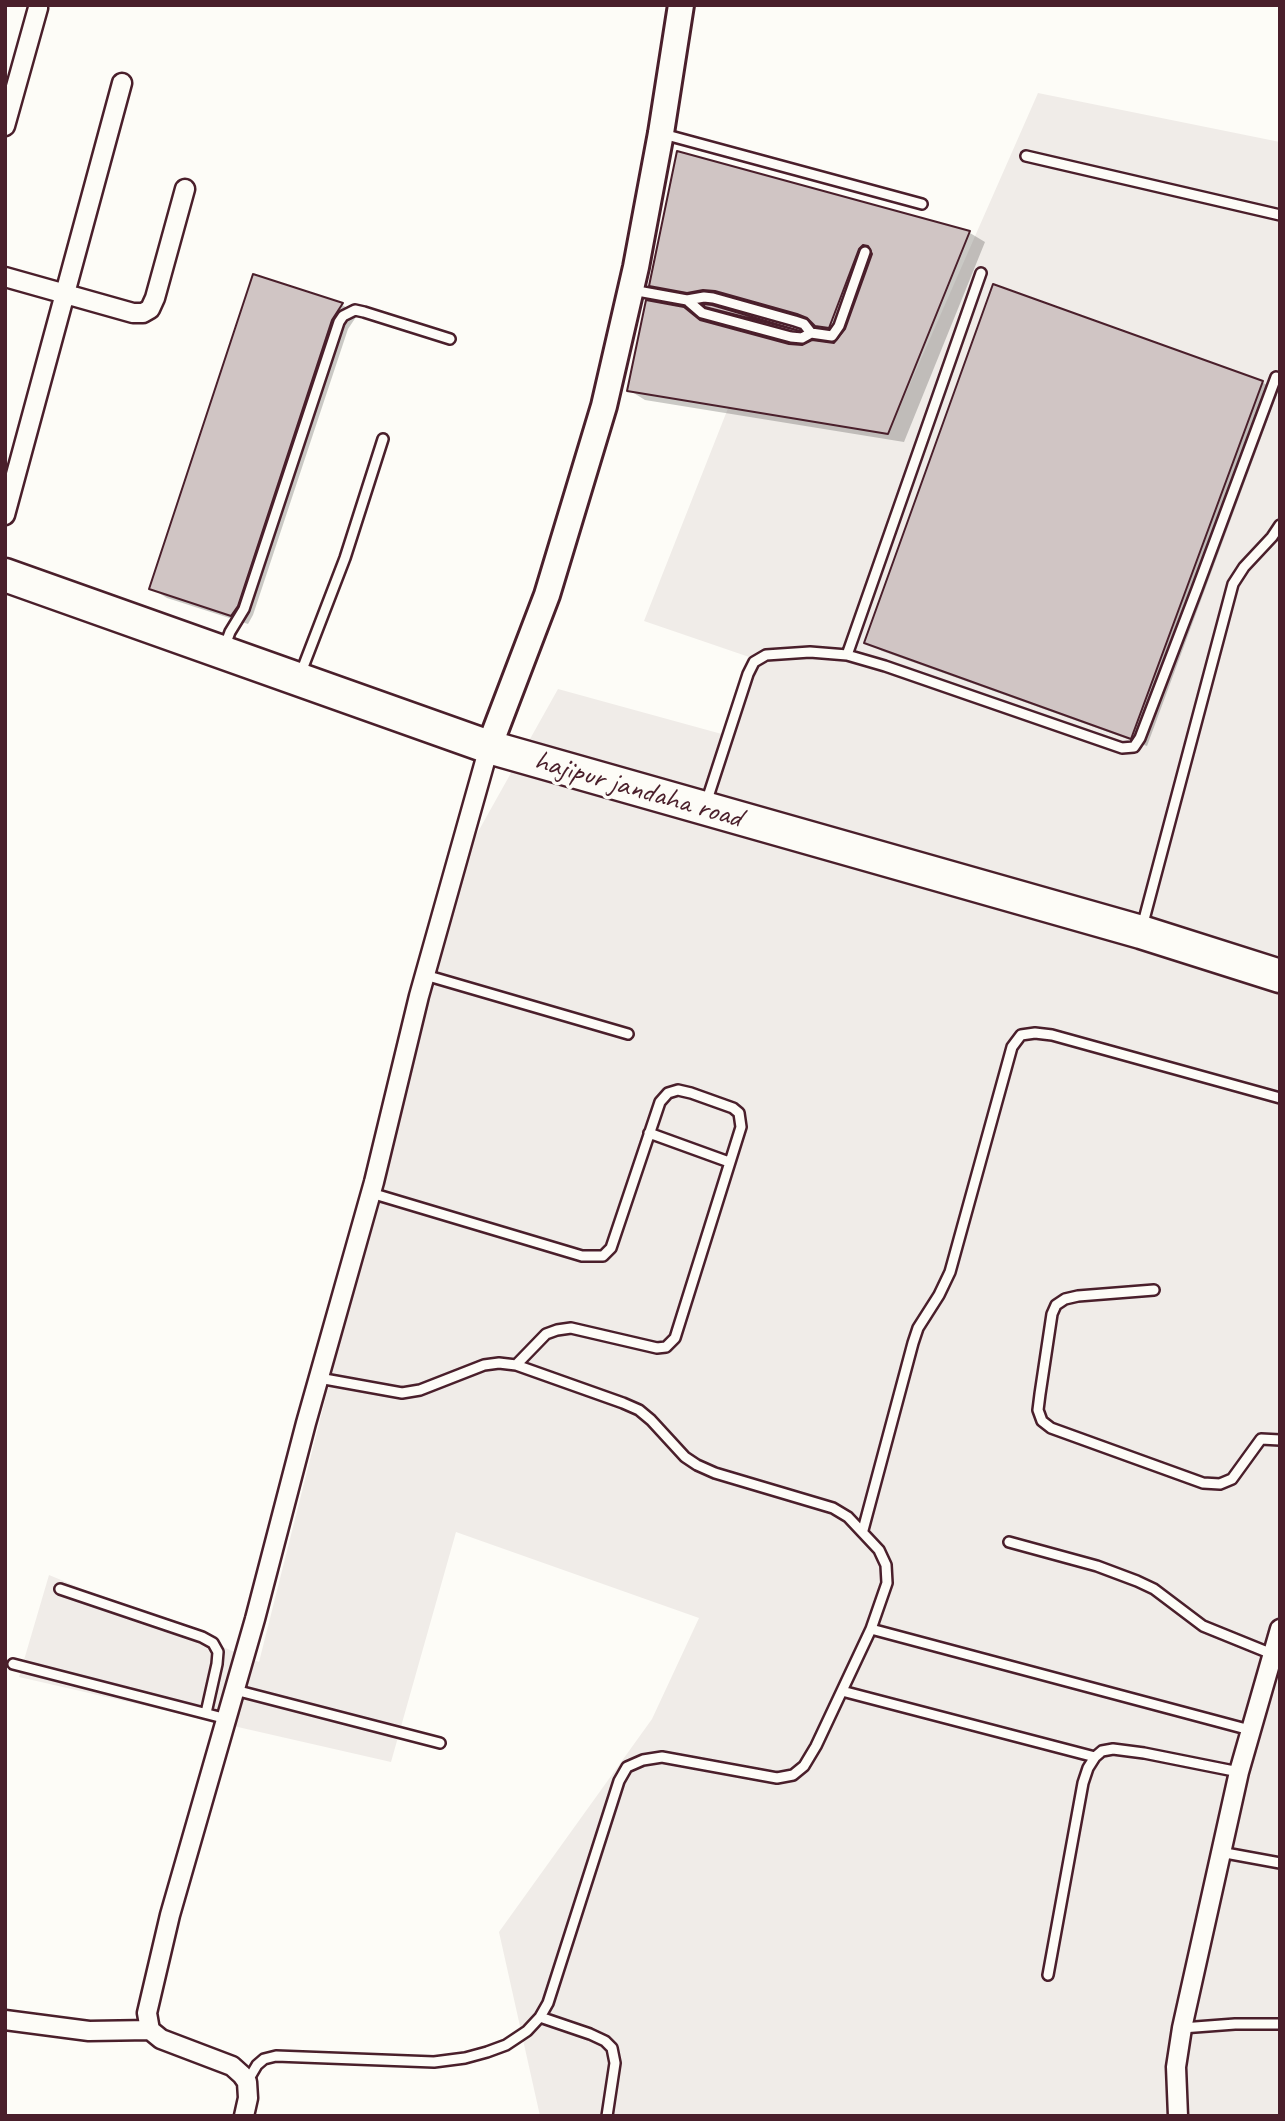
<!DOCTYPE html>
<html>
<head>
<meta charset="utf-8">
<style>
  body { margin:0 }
  #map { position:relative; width:1285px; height:2121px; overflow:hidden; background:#fdfcf7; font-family:Caveat,sans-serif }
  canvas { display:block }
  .frame { position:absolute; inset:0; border:7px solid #4a1f2b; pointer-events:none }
</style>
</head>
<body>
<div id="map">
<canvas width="1285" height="2121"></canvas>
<div class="frame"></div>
</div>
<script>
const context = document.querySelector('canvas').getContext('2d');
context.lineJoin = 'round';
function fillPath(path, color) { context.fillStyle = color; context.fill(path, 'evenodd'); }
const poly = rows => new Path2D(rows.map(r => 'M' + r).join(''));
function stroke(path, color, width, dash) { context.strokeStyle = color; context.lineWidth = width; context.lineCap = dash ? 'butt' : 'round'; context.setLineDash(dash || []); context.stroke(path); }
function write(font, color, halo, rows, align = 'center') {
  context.font = font + ' Caveat,sans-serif'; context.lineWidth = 7; context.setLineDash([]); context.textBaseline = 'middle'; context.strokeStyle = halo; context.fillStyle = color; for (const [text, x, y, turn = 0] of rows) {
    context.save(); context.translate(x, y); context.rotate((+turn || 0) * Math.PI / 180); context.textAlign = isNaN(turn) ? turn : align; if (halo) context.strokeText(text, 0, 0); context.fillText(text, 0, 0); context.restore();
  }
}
fillPath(poly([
  [1038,93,1280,142,1280,2116,540,2116,499,1932,652,1719,699,1618,456,1532,391,1762,19,1677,49,1575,259,1662,460,864,558,689,729,736,755,659,644,621,738,383,888,434]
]), '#f0ece8');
fillPath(poly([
  [679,153,970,233,985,242,904,442,645,400,629,390,683,308,707,323,789,346,835,344,842,336,833,335,813,322,733,300,667,294,651,285],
  [254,276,342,305,358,314,348,329,253,615,248,624,167,598,151,588],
  [710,307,799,332,811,338,721,313],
  [1262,382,1278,392,1147,746,882,651,866,642]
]), '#0003');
const building = poly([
  [677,151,970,231,888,434,627,391,646,300,684,307,700,320,789,344,802,345,812,340,834,343,845,329,872,254,868,246,863,245,859,249,829,328,815,326,807,318,797,314,715,291,703,290,687,293,649,286,677,151],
  [253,274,343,303,332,320,238,606,231,616,149,589,253,274],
  [993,284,1263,381,1131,739,864,643,993,284],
  [703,304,712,305,800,331,705,307,703,304]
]);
fillPath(building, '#d0c5c4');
stroke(building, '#4a1f2b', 2);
const lane = poly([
  [663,134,922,204],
  [1026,156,1280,215],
  [632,290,687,300,704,297,713,298,795,321,804,324,811,333,832,336,839,326,865,252],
  [687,300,702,313,791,337,802,338,811,333],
  [224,648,230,632,244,609,339,322,343,316,355,310,364,312,450,339],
  [847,655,981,273],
  [300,675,345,558,383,439],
  [706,803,748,674,754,662,766,655,810,652,847,655,885,666,1122,748,1134,747,1140,738,1197,589,1276,377],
  [1142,927,1233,584,1244,567,1272,537,1280,525],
  [425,975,628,1034],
  [649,1133,729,1162],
  [371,1193,582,1256,603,1256,611,1248,660,1102,668,1093,678,1090,691,1093,733,1108,739,1113,741,1127,675,1338,666,1347,657,1348,571,1328,557,1330,546,1334,516,1365],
  [1154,1290,1078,1296,1065,1299,1056,1305,1052,1314,1040,1394,1038,1410,1042,1421,1051,1428,1203,1483,1220,1484,1232,1479,1261,1439,1280,1440],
  [863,1530,913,1343,918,1328,939,1295,950,1272,1012,1047,1021,1035,1035,1033,1052,1035,1280,1098],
  [1009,1542,1097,1566,1137,1581,1154,1589,1203,1626,1272,1654],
  [60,1589,202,1637,213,1643,218,1652,217,1664,206,1713],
  [871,1629,1250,1730],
  [13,1664,227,1719],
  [235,1690,440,1743],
  [842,1691,1095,1757],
  [1220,1852,1280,1863],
  [1048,1975,1083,1783,1088,1768,1095,1757,1102,1751,1113,1749,1144,1753,1239,1772],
  [540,2017,590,2034,605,2041,612,2048,615,2063,607,2116],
  [1182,2028,1235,2024,1280,2024],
  [247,2082,257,2065,264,2059,276,2056,434,2062,465,2058,487,2052,506,2045,527,2031,540,2017,548,2003,619,1781,627,1767,643,1760,662,1757,777,1778,793,1775,804,1766,816,1746,871,1629,887,1583,886,1565,879,1550,848,1517,833,1508,715,1473,697,1465,685,1457,651,1420,639,1410,623,1403,516,1365,499,1363,484,1365,420,1390,402,1393,319,1378]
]);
const street = poly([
  [5,126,38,8],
  [5,277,133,313,143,313,150,309,155,298,185,189],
  [5,515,122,83],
  [5,2020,89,2031,150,2030],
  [244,2116,248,2098,247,2082,242,2075,232,2066,161,2039,150,2030,147,2013,170,1915,255,1619,306,1423,374,1182,419,996,489,747],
  [1178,2116,1176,2067,1182,2028,1239,1772,1280,1629]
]);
const secondary = poly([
  [489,747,547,595,604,406,636,267,661,133,681,5]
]);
const highway = poly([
  [5,575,489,747,1141,932,1280,976]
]);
stroke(lane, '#4a1f2b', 14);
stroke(street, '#4a1f2b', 23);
stroke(secondary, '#4a1f2b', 30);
stroke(highway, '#4a1f2b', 37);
stroke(lane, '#fdfcf7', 9);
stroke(street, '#fdfcf7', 18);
stroke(secondary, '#fdfcf7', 24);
stroke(highway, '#fdfcf7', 32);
write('30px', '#4a1f2b', '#fdfcf7', [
  ["hajipur jandaha road",638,790,16]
]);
</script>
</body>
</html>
